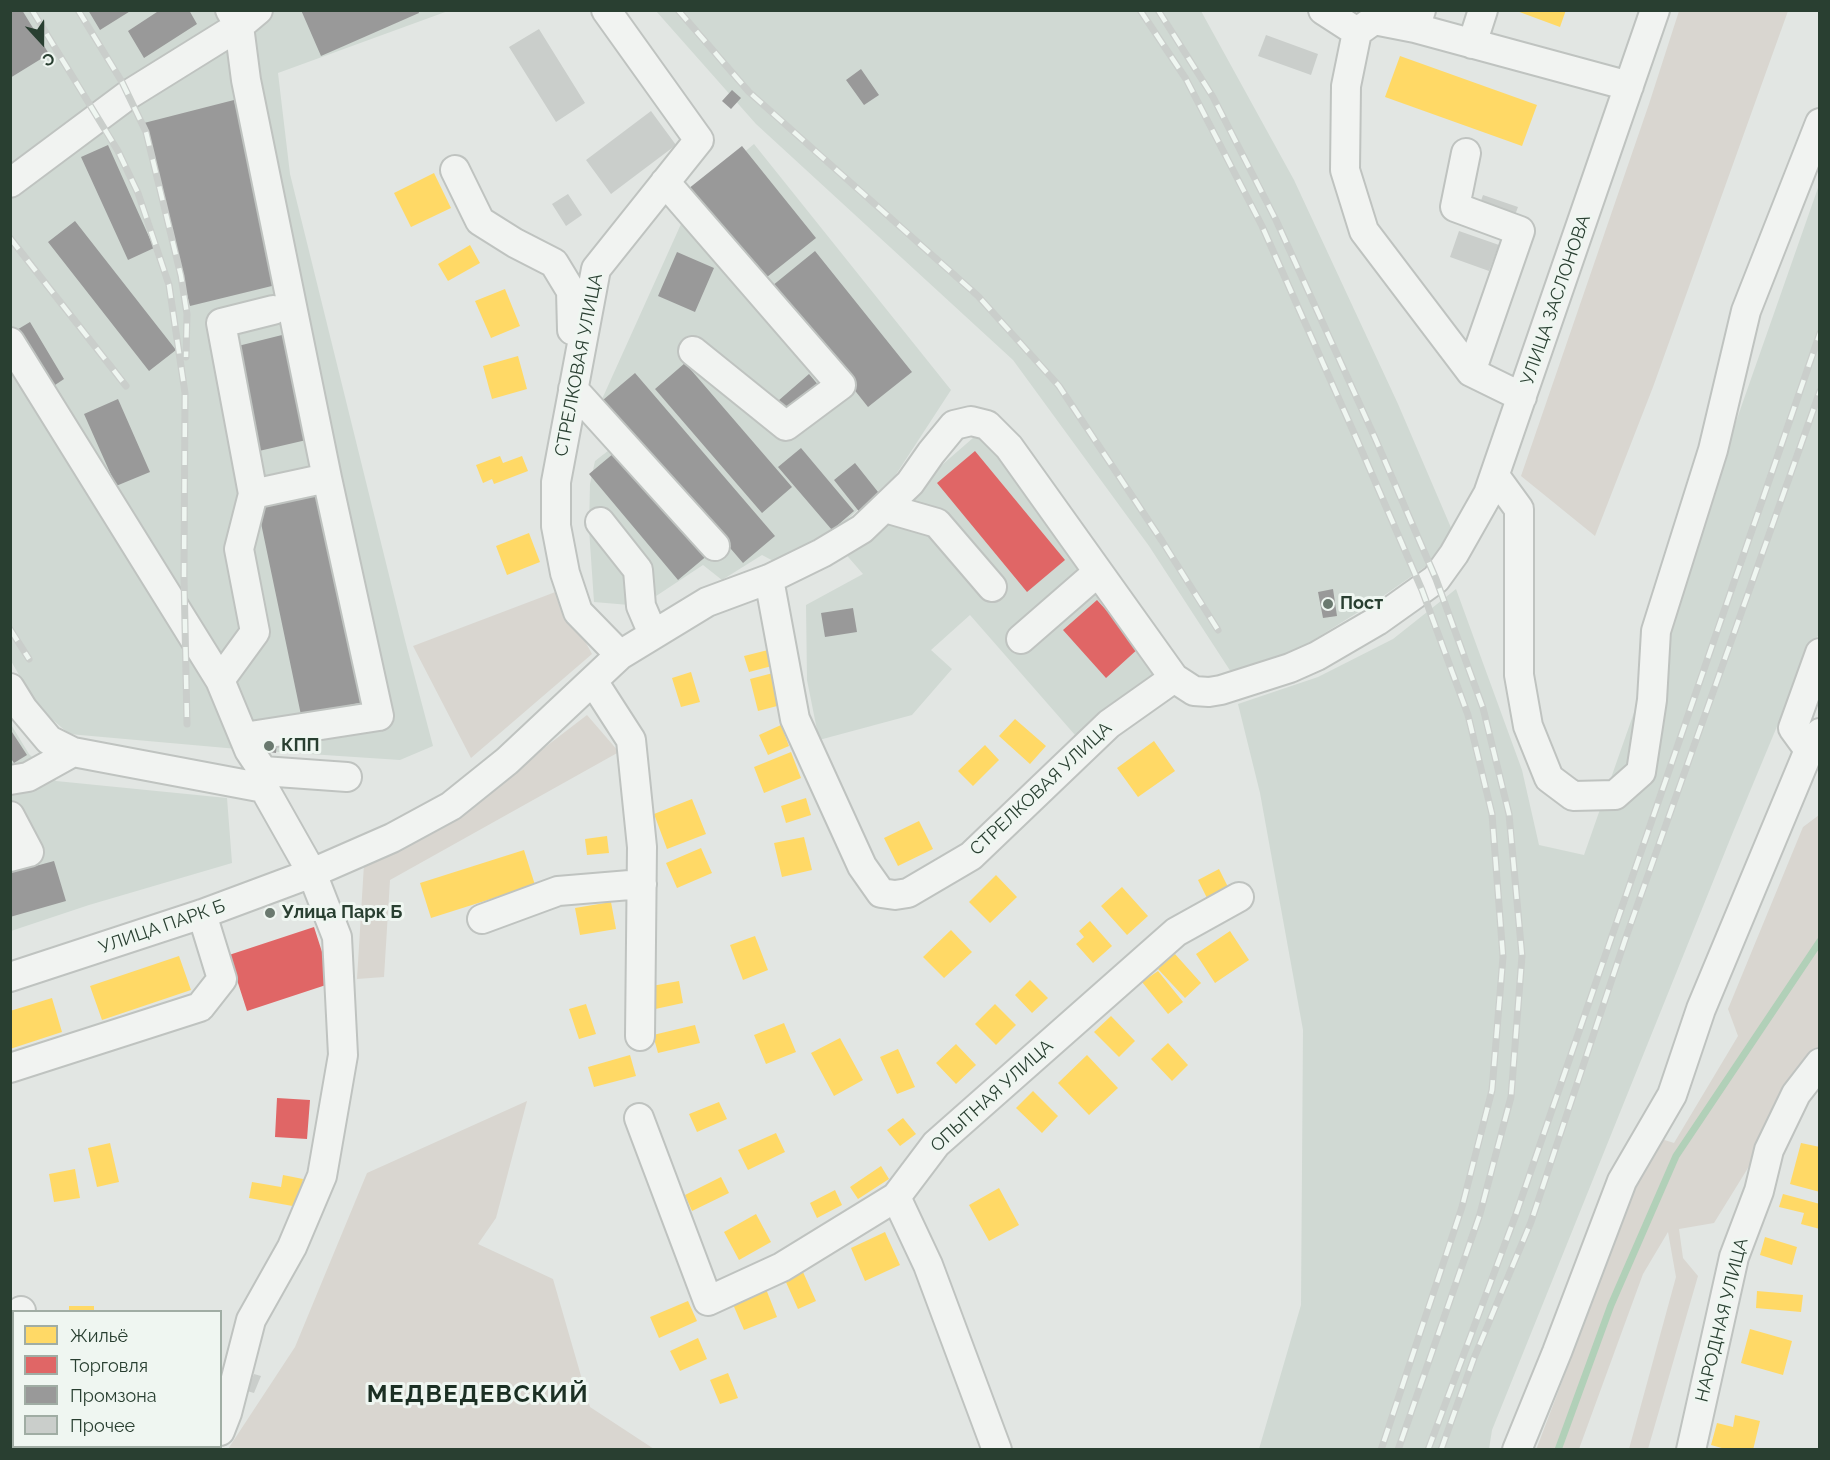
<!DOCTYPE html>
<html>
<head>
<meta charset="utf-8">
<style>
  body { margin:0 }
  #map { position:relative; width:1830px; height:1460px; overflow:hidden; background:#e2e6e3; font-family:Raleway,sans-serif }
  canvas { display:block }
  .frame { position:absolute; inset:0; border:12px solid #293f31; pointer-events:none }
  .legend { position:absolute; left:12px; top:1310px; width:210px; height:138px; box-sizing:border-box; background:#eff6f1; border:2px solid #a0ada4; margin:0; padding:8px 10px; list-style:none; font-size:18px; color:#293f31 }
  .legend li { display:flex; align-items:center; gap:12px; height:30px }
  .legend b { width:30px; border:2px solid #a0ada4 }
  .north { position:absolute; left:12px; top:12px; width:60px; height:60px; -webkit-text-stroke:4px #eff6f1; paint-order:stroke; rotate:159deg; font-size:16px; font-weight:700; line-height:24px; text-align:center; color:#293f31 }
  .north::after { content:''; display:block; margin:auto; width:21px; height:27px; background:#293f31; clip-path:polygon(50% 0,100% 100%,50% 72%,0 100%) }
</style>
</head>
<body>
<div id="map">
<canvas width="1830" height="1460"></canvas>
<div class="frame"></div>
<ul class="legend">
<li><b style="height:16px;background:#ffd966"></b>Жильё</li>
<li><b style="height:16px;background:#e06666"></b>Торговля</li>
<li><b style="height:16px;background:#999"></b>Промзона</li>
<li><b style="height:16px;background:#cacecb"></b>Прочее</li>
</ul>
<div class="north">С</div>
</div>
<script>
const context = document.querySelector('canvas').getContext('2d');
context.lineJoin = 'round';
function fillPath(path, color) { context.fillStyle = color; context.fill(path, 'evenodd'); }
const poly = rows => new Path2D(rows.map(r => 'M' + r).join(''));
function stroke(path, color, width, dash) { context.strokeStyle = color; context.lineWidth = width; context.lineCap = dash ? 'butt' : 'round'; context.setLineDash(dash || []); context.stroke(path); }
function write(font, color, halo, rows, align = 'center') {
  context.font = font + ' Raleway,sans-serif'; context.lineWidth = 6; context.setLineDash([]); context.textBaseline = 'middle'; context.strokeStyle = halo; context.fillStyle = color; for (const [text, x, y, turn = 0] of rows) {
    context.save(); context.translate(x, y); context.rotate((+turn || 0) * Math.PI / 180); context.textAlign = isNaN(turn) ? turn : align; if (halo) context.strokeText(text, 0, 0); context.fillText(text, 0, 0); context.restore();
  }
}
fillPath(poly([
  [10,11,448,11,278,73,290,174,405,640,433,746,400,760,249,750,69,734,37,706,11,661],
  [656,11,1201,11,1294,180,1398,404,1458,544,1376,601,1299,649,1231,672,1149,546,1013,360,756,124],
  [754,144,951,390,895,476,840,526,779,564,762,555,722,580,703,565,641,606,594,602,589,529,590,484,595,461,622,440,598,408,695,193],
  [1819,185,1819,634,1808,652,1733,832,1492,1430,1489,1449,1259,1449,1301,1305,1303,1030,1260,793,1238,704,1318,677,1393,639,1456,589,1522,770,1539,845,1584,855],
  [981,431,1165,667,1075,735,970,615,931,650,952,669,912,715,819,740,807,680,806,605,863,574,843,551],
  [10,723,29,754,56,781,227,798,232,863,89,905,11,931],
  [11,1370,14,1381,13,1430,11,1430]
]), '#d0d9d3');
fillPath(poly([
  [1679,11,1788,11,1653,387,1595,536,1521,476,1649,104],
  [558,591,592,654,471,758,413,646],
  [587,715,619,752,390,880,384,977,357,979,364,864,471,804],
  [1819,815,1819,1053,1714,1223,1679,1229,1683,1258,1698,1276,1648,1449,1629,1449,1676,1277,1668,1232,1643,1274,1579,1449,1536,1450,1655,1137,1674,1143,1738,1036,1728,1009,1803,827],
  [527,1101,496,1218,478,1244,553,1279,590,1407,654,1449,228,1449,295,1347,367,1173]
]), '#d9d6d0');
fillPath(poly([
  [1514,10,1566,10,1560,27],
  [1400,56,1537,105,1522,146,1385,97],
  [434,173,451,208,411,227,394,193],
  [470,245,480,263,448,281,438,264],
  [505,289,520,326,491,338,475,301],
  [518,356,527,389,492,399,483,366],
  [500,456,503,463,522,456,528,471,494,484,492,479,483,483,476,465],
  [529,533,540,562,507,575,496,546],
  [768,650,772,666,749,672,744,656],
  [691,672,700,702,681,707,672,678],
  [773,673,781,705,758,711,750,679],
  [1015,719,1046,746,1030,764,999,736],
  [781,725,789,746,768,755,759,735],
  [1154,741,1175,771,1138,797,1117,768],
  [985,745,999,760,973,786,958,771],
  [791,752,801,778,764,793,754,767],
  [806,798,811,815,786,823,781,806],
  [692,799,706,834,667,849,654,814],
  [919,821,933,849,898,866,884,838],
  [607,836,609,853,587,855,585,839],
  [804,837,812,870,782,877,774,843],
  [701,848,712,873,677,888,666,863],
  [524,850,535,885,431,918,420,883],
  [1219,869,1232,895,1211,906,1198,880],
  [996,875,1017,897,990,923,969,902],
  [1122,887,1148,916,1127,935,1101,906],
  [611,902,616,929,580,935,575,908],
  [1090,921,1112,946,1093,963,1076,944,1084,937,1079,931],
  [951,930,972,952,944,978,923,957],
  [1230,931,1249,960,1215,983,1196,954],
  [755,936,768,970,743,980,730,945],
  [1175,954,1201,983,1185,998,1158,969],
  [179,956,191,990,102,1020,90,986],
  [1158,971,1183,1002,1168,1014,1142,982],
  [1030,980,1048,998,1032,1013,1015,995],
  [679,981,683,1003,646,1011,641,988],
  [52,998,62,1032,10,1049,10,1011],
  [586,1004,596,1034,579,1039,569,1009],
  [995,1004,1016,1025,996,1045,975,1024],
  [1111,1016,1135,1041,1119,1057,1094,1032],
  [784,1023,796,1052,766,1064,754,1035],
  [695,1025,700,1043,658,1053,653,1035],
  [840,1038,863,1080,834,1096,811,1053],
  [1168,1043,1188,1065,1172,1081,1151,1059],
  [956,1044,976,1065,956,1084,936,1063],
  [898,1049,915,1087,897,1094,880,1057],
  [630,1055,636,1076,594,1087,588,1067],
  [1087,1055,1118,1088,1089,1115,1058,1083],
  [1033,1091,1058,1116,1042,1133,1016,1108],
  [719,1102,727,1119,697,1132,689,1114],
  [903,1118,916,1134,900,1146,887,1130],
  [776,1133,785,1152,748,1170,738,1150],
  [110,1143,119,1182,97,1187,88,1148],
  [1801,1143,1820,1147,1820,1192,1790,1184],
  [881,1166,889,1179,858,1199,850,1187],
  [75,1169,80,1198,54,1202,49,1174],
  [283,1175,303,1179,298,1207,249,1198,252,1182,281,1187],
  [721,1177,729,1193,692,1211,685,1195],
  [999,1188,1019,1225,989,1241,969,1205],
  [835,1190,842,1205,817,1218,810,1203],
  [1783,1194,1820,1204,1820,1229,1801,1224,1804,1213,1779,1207],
  [756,1214,771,1242,739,1260,724,1232],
  [885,1232,900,1265,865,1281,851,1248],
  [1765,1237,1797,1247,1792,1265,1760,1255],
  [803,1272,816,1301,798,1309,785,1280],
  [766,1289,777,1317,744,1330,732,1302],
  [1757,1291,1803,1295,1801,1312,1756,1308],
  [688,1301,697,1321,659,1338,650,1317],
  [69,1306,94,1306,94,1312,69,1312],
  [1750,1329,1792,1341,1783,1375,1741,1363],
  [698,1338,707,1359,680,1371,670,1351],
  [728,1373,738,1398,720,1404,710,1380],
  [1735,1415,1760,1421,1753,1450,1729,1450,1711,1445,1717,1423,1733,1427]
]), '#ffd966');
fillPath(poly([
  [975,451,1065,560,1027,592,937,483],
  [1097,600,1140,647,1106,678,1063,630],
  [314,927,332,983,247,1011,229,955],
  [277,1098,310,1100,307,1139,275,1137]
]), '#e06666');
fillPath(poly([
  [10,10,22,10,49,54,10,78],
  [88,10,132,10,100,30],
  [160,10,189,10,197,24,144,58,128,31],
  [301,10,418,10,419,13,321,56],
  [861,69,879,95,864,105,846,80],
  [732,90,741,98,731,109,722,101],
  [234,100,280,284,190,306,144,123],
  [108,145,154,248,128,260,81,157],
  [742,146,816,238,762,281,688,189],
  [75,221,176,350,149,371,48,242],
  [815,251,912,372,868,407,772,286],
  [677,252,714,268,695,312,658,296],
  [30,322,64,379,49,389,15,331],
  [290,333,315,438,259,451,234,347],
  [685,363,792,487,762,513,655,389],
  [635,373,775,536,743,563,603,400],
  [809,374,820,387,790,414,778,401],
  [118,399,150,472,116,486,84,414],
  [620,448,709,554,678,580,589,474],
  [801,448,854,511,832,530,778,467],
  [855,463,882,497,861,514,834,480],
  [320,491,364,702,301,715,257,504],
  [1333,589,1337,616,1323,618,1318,592],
  [853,608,857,632,825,637,821,613],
  [12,732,27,755,14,763,10,757,10,734],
  [262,740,277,742,276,753,261,751],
  [54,861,66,901,10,917,10,873]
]), '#999');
stroke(poly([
  [1558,1450,1611,1305,1676,1156,1820,941]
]), '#b1d0b8', 7);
fillPath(poly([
  [539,29,585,103,556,122,509,47],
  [1266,35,1318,54,1311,75,1258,56],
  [651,111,676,145,611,194,586,160],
  [568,194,582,215,566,226,552,204],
  [1483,195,1518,207,1512,223,1477,212],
  [1459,231,1499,245,1489,271,1450,257],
  [254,1374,261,1376,254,1393,247,1391]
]), '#cacecb');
const minor = poly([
  [230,10,239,26,246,80,327,478,379,716,244,737],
  [606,10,699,140,596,269,556,482,556,526,565,573,578,612,620,655],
  [1323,10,1357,32,1346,86,1345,170,1364,231,1471,372,1522,397],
  [1415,28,1629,86],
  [1357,32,1374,20,1415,28,1421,10],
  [1472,44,1483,10],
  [1466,153,1455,207,1520,231,1471,372],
  [455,170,480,221,515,243,554,263,571,291,572,330],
  [665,182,841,385,786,426,693,351],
  [10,183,128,95,239,26,258,10],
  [10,342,220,680,249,750,263,771,264,788],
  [573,389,715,546],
  [1495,476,1519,509,1519,675,1528,726,1549,778,1573,796,1615,795,1641,772,1652,700,1656,631,1713,450,1746,311,1820,123],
  [253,494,327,478],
  [885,508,937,523,992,587],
  [600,522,638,570,641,606,653,634],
  [769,579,795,719,862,866,881,893,895,895,908,893,971,856,1109,724,1174,678],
  [1021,639,1098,572],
  [220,680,255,632,239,549,253,494,221,323,273,310],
  [593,681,631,740,642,847,640,1036],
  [10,688,23,709,49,740,73,752,264,788,312,873,337,937,343,1055,322,1176,292,1247,251,1320,227,1413,220,1431],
  [1809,750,1793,728,1820,653],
  [263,771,347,777],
  [10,780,28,777,73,752],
  [10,816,29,852,10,857],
  [482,919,558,891,642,884],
  [10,977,202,914,312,873,392,838,451,806,507,761,620,655,707,602,769,579,822,553,862,529,910,483,931,453,954,425,971,421,987,425,1009,447,1174,678,1194,691,1209,692,1221,690,1290,668,1317,656,1377,621,1436,579,1454,554,1488,494,1655,10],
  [10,1068,200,1007,222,979,202,914],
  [639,1118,708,1301,782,1267,896,1197,936,1144,1176,932,1239,897],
  [896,1197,928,1265,997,1450],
  [21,1311,21,1312],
  [54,1446,56,1450],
  [1517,1450,1557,1352,1622,1181,1672,1095,1701,1009,1809,750,1820,733],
  [1691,1450,1734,1257,1759,1191,1769,1150,1796,1094,1820,1063]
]);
stroke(minor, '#bfc3c0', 32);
stroke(minor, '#f1f3f1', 28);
const rail = poly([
  [32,10,118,151,138,193,169,285,185,393,184,576,187,724],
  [78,10,122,82,146,132,181,276,187,314,186,357],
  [678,10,749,92,978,296,1059,386,1162,541,1218,630],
  [1140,10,1186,79,1262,226,1358,442,1422,590,1468,715,1492,814,1503,957,1492,1090,1462,1207,1381,1450],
  [1158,10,1213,97,1276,220,1375,438,1436,579,1483,708,1509,814,1522,956,1511,1097,1480,1214,1398,1450],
  [10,238,126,386],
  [10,629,29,659],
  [1428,1450,1515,1217,1820,333],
  [1441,1450,1474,1358,1531,1222,1625,940,1820,391]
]);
stroke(rail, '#cacecb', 7);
stroke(rail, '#eff6f1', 4.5, [14]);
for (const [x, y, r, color] of [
  [1328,604,6,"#6a796f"],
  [269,746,6,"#6a796f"],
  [270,913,6,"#6a796f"]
]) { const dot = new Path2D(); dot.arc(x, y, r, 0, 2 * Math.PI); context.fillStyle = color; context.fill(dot); stroke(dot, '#eff6f1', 2); }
write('18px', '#293f31', '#eff6f1', [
  ["УЛИЦА ЗАСЛОНОВА",1556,300,-71],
  ["СТРЕЛКОВАЯ УЛИЦА",579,365,-79],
  ["СТРЕЛКОВАЯ УЛИЦА",1041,789,-43],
  ["УЛИЦА ПАРК Б",162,927,-19],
  ["ОПЫТНАЯ УЛИЦА",992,1096,-42],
  ["НАРОДНАЯ УЛИЦА",1722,1320,-76]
]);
write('bold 18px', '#293f31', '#eff6f1', [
  ["Пост",1340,604],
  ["КПП",281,746],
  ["Улица Парк Б",282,913]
], 'left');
context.letterSpacing = '1.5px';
write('bold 24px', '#1b2f23', '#eff6f1', [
  ["МЕДВЕДЕВСКИЙ",478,1395]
]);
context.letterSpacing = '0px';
</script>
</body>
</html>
